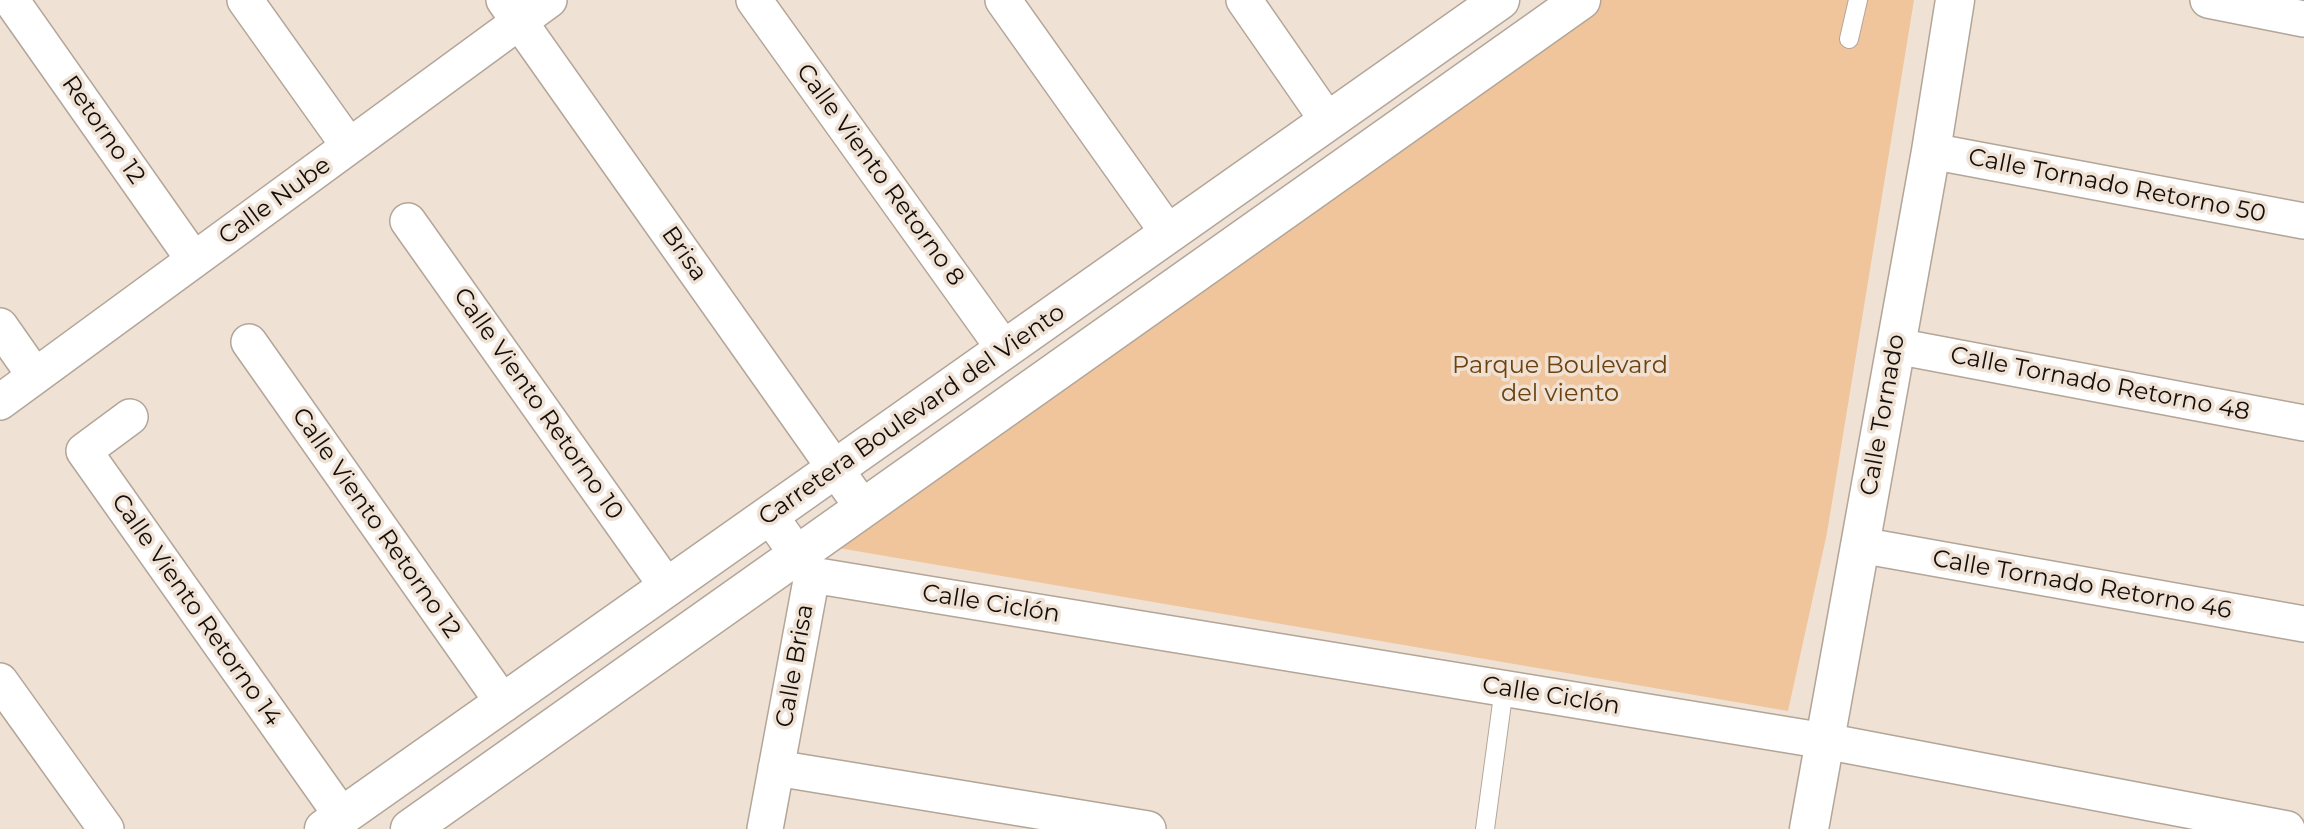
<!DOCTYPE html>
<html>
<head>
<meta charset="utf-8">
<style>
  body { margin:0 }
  canvas { display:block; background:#efe1d4 }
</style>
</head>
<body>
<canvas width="2304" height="829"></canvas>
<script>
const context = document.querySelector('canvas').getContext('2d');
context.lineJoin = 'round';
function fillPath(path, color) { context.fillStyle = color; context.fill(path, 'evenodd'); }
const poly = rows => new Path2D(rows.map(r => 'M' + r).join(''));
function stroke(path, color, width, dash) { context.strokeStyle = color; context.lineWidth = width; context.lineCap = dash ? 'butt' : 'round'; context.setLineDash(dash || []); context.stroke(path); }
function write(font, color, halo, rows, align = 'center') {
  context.font = font + ' Montserrat,sans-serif'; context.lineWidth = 7; context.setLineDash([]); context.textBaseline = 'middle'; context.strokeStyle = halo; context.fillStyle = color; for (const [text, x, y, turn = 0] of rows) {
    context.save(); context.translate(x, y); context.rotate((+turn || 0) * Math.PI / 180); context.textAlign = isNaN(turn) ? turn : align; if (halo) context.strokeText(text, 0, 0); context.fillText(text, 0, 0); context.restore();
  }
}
fillPath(poly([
  [1602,0,1914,0,1827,533,1788,711,827,546]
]), '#f1c59b');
const lane = poly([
  [1849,39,1858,0],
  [1485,829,1504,688]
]);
const street = poly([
  [11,0,194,260],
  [245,0,349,146],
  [504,0,863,508],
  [754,0,1005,350],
  [1003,0,1169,234],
  [1244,0,1328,121],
  [2208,0,2304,19],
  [1931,151,2304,221],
  [408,221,668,588],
  [0,326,35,376],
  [249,342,504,704],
  [1896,346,2304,423],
  [0,402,549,0],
  [130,417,84,451,342,816],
  [1860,545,2304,624],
  [812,575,1825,741,2287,829],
  [0,681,106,829],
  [776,768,1148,829],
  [765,829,812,575,770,516]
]);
const secondary = poly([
  [324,829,1500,0],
  [410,829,1581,0],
  [1809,829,1931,151,1955,0]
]);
stroke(lane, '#b3a699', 20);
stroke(street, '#b3a699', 38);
stroke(secondary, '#b3a699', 41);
stroke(lane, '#fff', 18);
stroke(street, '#fff', 35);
stroke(secondary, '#fff', 38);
write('24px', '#130e0a', '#efe1d4', [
  ["Retorno 12",103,130,55],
  ["Calle Viento Retorno 8",880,175,54],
  ["Calle Tornado Retorno 50",2117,186,11],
  ["Calle Nube",275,201,-36],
  ["Brisa",684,254,55],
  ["Calle Tornado Retorno 48",2100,384,11],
  ["Calle Viento Retorno 10",538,404,55],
  ["Carretera Boulevard del Viento",912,415,-35],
  ["Calle Tornado",1883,415,-80],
  ["Calle Viento Retorno 12",376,523,55],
  ["Calle Tornado Retorno 46",2082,585,10],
  ["Calle Ciclón",991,604,9],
  ["Calle Viento Retorno 14",196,610,55],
  ["Calle Brisa",795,666,-80],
  ["Calle Ciclón",1551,696,9]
]);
write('24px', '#6c420e', '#efe1d4', [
  ["Parque Boulevard",1560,366],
  ["del viento",1560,394]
]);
</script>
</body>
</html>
